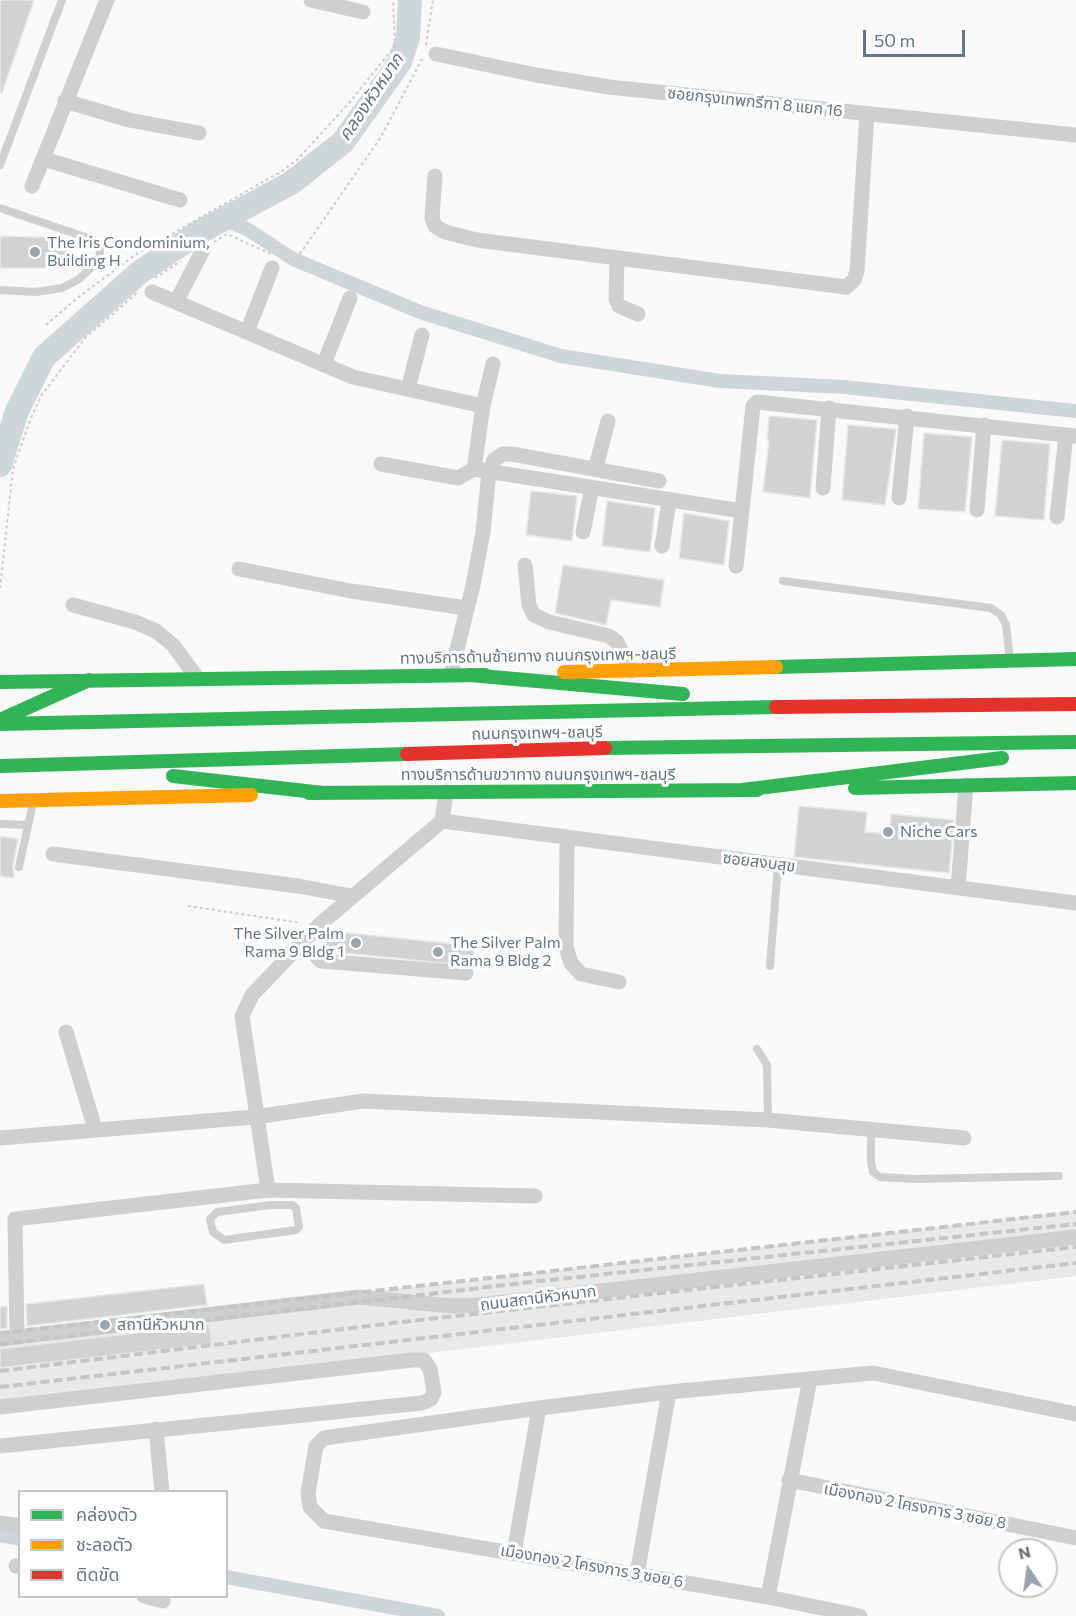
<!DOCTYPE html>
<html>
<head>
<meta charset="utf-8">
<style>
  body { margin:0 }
  #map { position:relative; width:1076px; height:1616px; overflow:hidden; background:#f9f9f9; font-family:Commissioner,"Noto Sans Thai",sans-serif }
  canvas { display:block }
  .legend { position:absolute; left:18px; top:1490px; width:210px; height:108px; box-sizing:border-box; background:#fff; border:2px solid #c1c8cd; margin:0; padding:8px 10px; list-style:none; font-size:18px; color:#657683 }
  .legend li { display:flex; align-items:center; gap:12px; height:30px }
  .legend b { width:30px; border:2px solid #c1c8cd }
  .north { position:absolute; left:998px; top:1538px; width:60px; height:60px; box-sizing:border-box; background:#fff; border:2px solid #c1c8cd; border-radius:50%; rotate:347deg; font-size:16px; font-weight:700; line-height:24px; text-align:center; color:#657683 }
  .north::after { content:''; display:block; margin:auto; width:21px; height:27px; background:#99a4ac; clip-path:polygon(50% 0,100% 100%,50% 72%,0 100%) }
  .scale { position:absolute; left:863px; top:30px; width:102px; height:27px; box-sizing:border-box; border:3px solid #657683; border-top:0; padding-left:8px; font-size:18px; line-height:21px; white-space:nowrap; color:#657683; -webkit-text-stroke:4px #fff; paint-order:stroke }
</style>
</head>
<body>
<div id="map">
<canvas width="1076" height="1616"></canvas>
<ul class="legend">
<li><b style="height:8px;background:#30b455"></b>คล่องตัว</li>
<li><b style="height:8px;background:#ff9f0a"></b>ชะลอตัว</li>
<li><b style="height:8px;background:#e5322d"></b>ติดขัด</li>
</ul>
<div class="north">N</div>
<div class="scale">50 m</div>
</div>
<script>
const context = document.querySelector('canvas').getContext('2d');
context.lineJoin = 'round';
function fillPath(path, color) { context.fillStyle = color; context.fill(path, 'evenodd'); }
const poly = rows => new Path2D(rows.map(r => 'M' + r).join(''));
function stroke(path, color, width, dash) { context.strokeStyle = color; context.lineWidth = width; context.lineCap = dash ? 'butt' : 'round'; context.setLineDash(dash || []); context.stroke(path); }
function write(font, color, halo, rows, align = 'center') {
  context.font = font + ' Commissioner,"Noto Sans Thai",sans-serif'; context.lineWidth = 6; context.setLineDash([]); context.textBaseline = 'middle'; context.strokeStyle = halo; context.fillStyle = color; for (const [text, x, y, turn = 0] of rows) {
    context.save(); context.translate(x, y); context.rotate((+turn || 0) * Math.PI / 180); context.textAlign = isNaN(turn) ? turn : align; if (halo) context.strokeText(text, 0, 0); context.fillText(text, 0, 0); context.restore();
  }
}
fillPath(poly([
  [1076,1211,1076,1276,0,1404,0,1334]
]), '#e8e9e9');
stroke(poly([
  [223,219,247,229,293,259,420,312,561,356,720,381,844,387,1076,411],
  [0,1535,20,1539],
  [226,1577,438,1616]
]), '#ced6d9', 14);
stroke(poly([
  [0,465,17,411,44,357,140,272,198,233,291,183,343,142,400,62,408,37,410,0]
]), '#ced6d9', 24);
const building = poly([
  [0,0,34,0,2,93,0,93,0,0],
  [0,236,70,238,70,268,0,268,0,236],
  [769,416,817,420,810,498,763,492,769,440,767,440,769,416],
  [848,425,896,429,885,505,842,500,848,425],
  [924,433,972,437,965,512,918,509,924,433],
  [1002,440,1050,444,1044,520,995,516,1002,440],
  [531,491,577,496,572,541,526,535,531,491],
  [607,501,655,508,650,552,602,546,607,501],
  [684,513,729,521,724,565,679,558,684,513],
  [563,565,664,580,660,607,611,600,606,625,555,613,563,565],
  [799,806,867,812,865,832,889,834,891,814,954,820,949,873,794,857,799,806],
  [0,836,18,839,13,866,14,878,0,876,0,836],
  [327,931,475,946,472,966,325,951,321,947,322,936,327,931],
  [204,1284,207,1305,27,1326,26,1304,204,1284],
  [7,1306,7,1328,0,1329,0,1307,7,1306],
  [209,1324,212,1344,0,1368,0,1349,209,1324]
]);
fillPath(building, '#d0d2d3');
stroke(building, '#e8e8e8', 1.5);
stroke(poly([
  [426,45,433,0],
  [202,217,213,239],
  [214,242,227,234,271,254],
  [285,260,290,262,302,251,381,137,422,59],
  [155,278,181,261],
  [46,325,76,299,135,255,282,171,298,159,349,103,395,46,393,0],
  [0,588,13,469,30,420,41,396,85,338,137,293],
  [188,906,301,923]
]), '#cbcccd', 2, [3, 3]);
stroke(poly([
  [0,165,62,0],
  [0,208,94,240,100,249,99,260,79,279,62,288,36,292,0,290],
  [783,581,991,608,1001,615,1006,625,1010,660],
  [0,824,28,825],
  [19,867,33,803],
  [770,966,778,864],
  [757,1049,767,1065,768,1120],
  [871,1128,871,1162,873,1172,880,1177,915,1179,1059,1176],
  [271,1205,292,1205,296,1208,299,1227,296,1230,224,1240,213,1232,210,1219,217,1212,271,1205]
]), '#cecfd0', 8);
stroke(poly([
  [311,0,363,12],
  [436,54,536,75,609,87,1076,135],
  [65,101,129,120,199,133],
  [44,159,180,200],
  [435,176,432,218,435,226,445,232,477,240,846,287,854,280,857,271,867,114],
  [32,186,107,0],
  [617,259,616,299,619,306,638,314],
  [152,292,353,377,483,406],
  [176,302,203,250],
  [247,332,272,268],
  [324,364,350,298],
  [408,389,422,335],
  [381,464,458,478,474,469,483,406,493,364],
  [596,467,608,421],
  [474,469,742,511,753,406,757,402,1076,436],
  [823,488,829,408],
  [899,498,907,416],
  [977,510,984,425],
  [1057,517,1066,435],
  [583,532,592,487],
  [662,546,669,502],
  [525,565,529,605,534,615,549,622,609,636,617,642,631,671],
  [736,566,742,511],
  [239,569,351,591,466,608],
  [73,605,135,622,156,631,173,645,198,679],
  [451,674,473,585,483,532,489,472,494,460,503,454,512,454,659,481],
  [442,821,1076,903],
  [567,837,566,947,571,963,581,974,619,982],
  [53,854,298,886,352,896],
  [958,888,966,785],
  [302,942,321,961,466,973],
  [66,1032,95,1129],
  [0,1138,255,1117,363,1101,768,1120,964,1138],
  [268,1190,535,1196],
  [17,1337,15,1219,268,1190,242,1016,252,995,319,925,442,821,446,792],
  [0,1339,359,1297,452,1306,478,1305,1076,1237],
  [0,1407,412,1360,424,1360,430,1369,434,1392,431,1399,422,1403,0,1446],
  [156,1429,162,1492],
  [789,1480,1076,1538],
  [0,1523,20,1526],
  [514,1553,539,1408],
  [16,1566,20,1566],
  [637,1574,669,1392],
  [144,1596,163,1601],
  [768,1597,810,1379],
  [860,1616,768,1597,324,1521,310,1507,308,1493,316,1446,324,1438,539,1408,669,1392,873,1373,1076,1414]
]), '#cecfd0', 15);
stroke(poly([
  [776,667,1076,659],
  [470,675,683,694],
  [0,682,485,675],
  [2,719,89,680],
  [0,724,776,707],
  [605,748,1076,742],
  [0,766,407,754],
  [173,776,323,793],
  [855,788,1076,783],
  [742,790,1002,758],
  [309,793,757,790]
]), '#30b455', 14);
stroke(poly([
  [564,672,776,667],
  [0,801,251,795]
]), '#ff9f0a', 14);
stroke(poly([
  [776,707,1076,704],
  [407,754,605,748]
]), '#e5322d', 14);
stroke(poly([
  [0,1333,1076,1212],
  [0,1344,531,1282,1076,1224],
  [0,1371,401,1322,1076,1247],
  [0,1387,1076,1263]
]), '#c3c5c6', 4, [9, 4.5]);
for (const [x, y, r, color] of [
  [35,252,6,"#99a4ac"],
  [888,832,6,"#99a4ac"],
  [356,943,6,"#99a4ac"],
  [438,952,6,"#99a4ac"],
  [105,1325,6,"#99a4ac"]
]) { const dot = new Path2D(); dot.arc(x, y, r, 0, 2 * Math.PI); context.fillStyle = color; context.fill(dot); stroke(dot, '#fff', 2); }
write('16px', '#657683', '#fff', [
  ["ซอยกรุงเทพกรีฑา 8 แยก 16",755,102,6],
  ["ทางบริการด้านซ้ายทาง ถนนกรุงเทพฯ-ชลบุรี",538,656,-1],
  ["ถนนกรุงเทพฯ-ชลบุรี",537,733,-1],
  ["ทางบริการด้านขวาทาง ถนนกรุงเทพฯ-ชลบุรี",538,775],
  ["ซอยสงบสุข",759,862,7],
  ["ถนนสถานีหัวหมาก",538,1298,-7],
  ["เมืองทอง 2 โครงการ 3 ซอย 8",915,1506,11],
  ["เมืองทอง 2 โครงการ 3 ซอย 6",592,1566,10]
]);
write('16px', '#657683', '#fff', [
  ["The Iris Condominium,",47,243],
  ["Building H",47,261],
  ["Niche Cars",900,832],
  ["The Silver Palm",344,934,"right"],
  ["Rama 9 Bldg 1",344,952,"right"],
  ["The Silver Palm",450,943],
  ["Rama 9 Bldg 2",450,961],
  ["สถานีหัวหมาก",117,1325]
], 'left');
write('italic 18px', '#60757c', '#fff', [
  ["คลองหัวหมาก",371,97,-56]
]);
</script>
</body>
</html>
